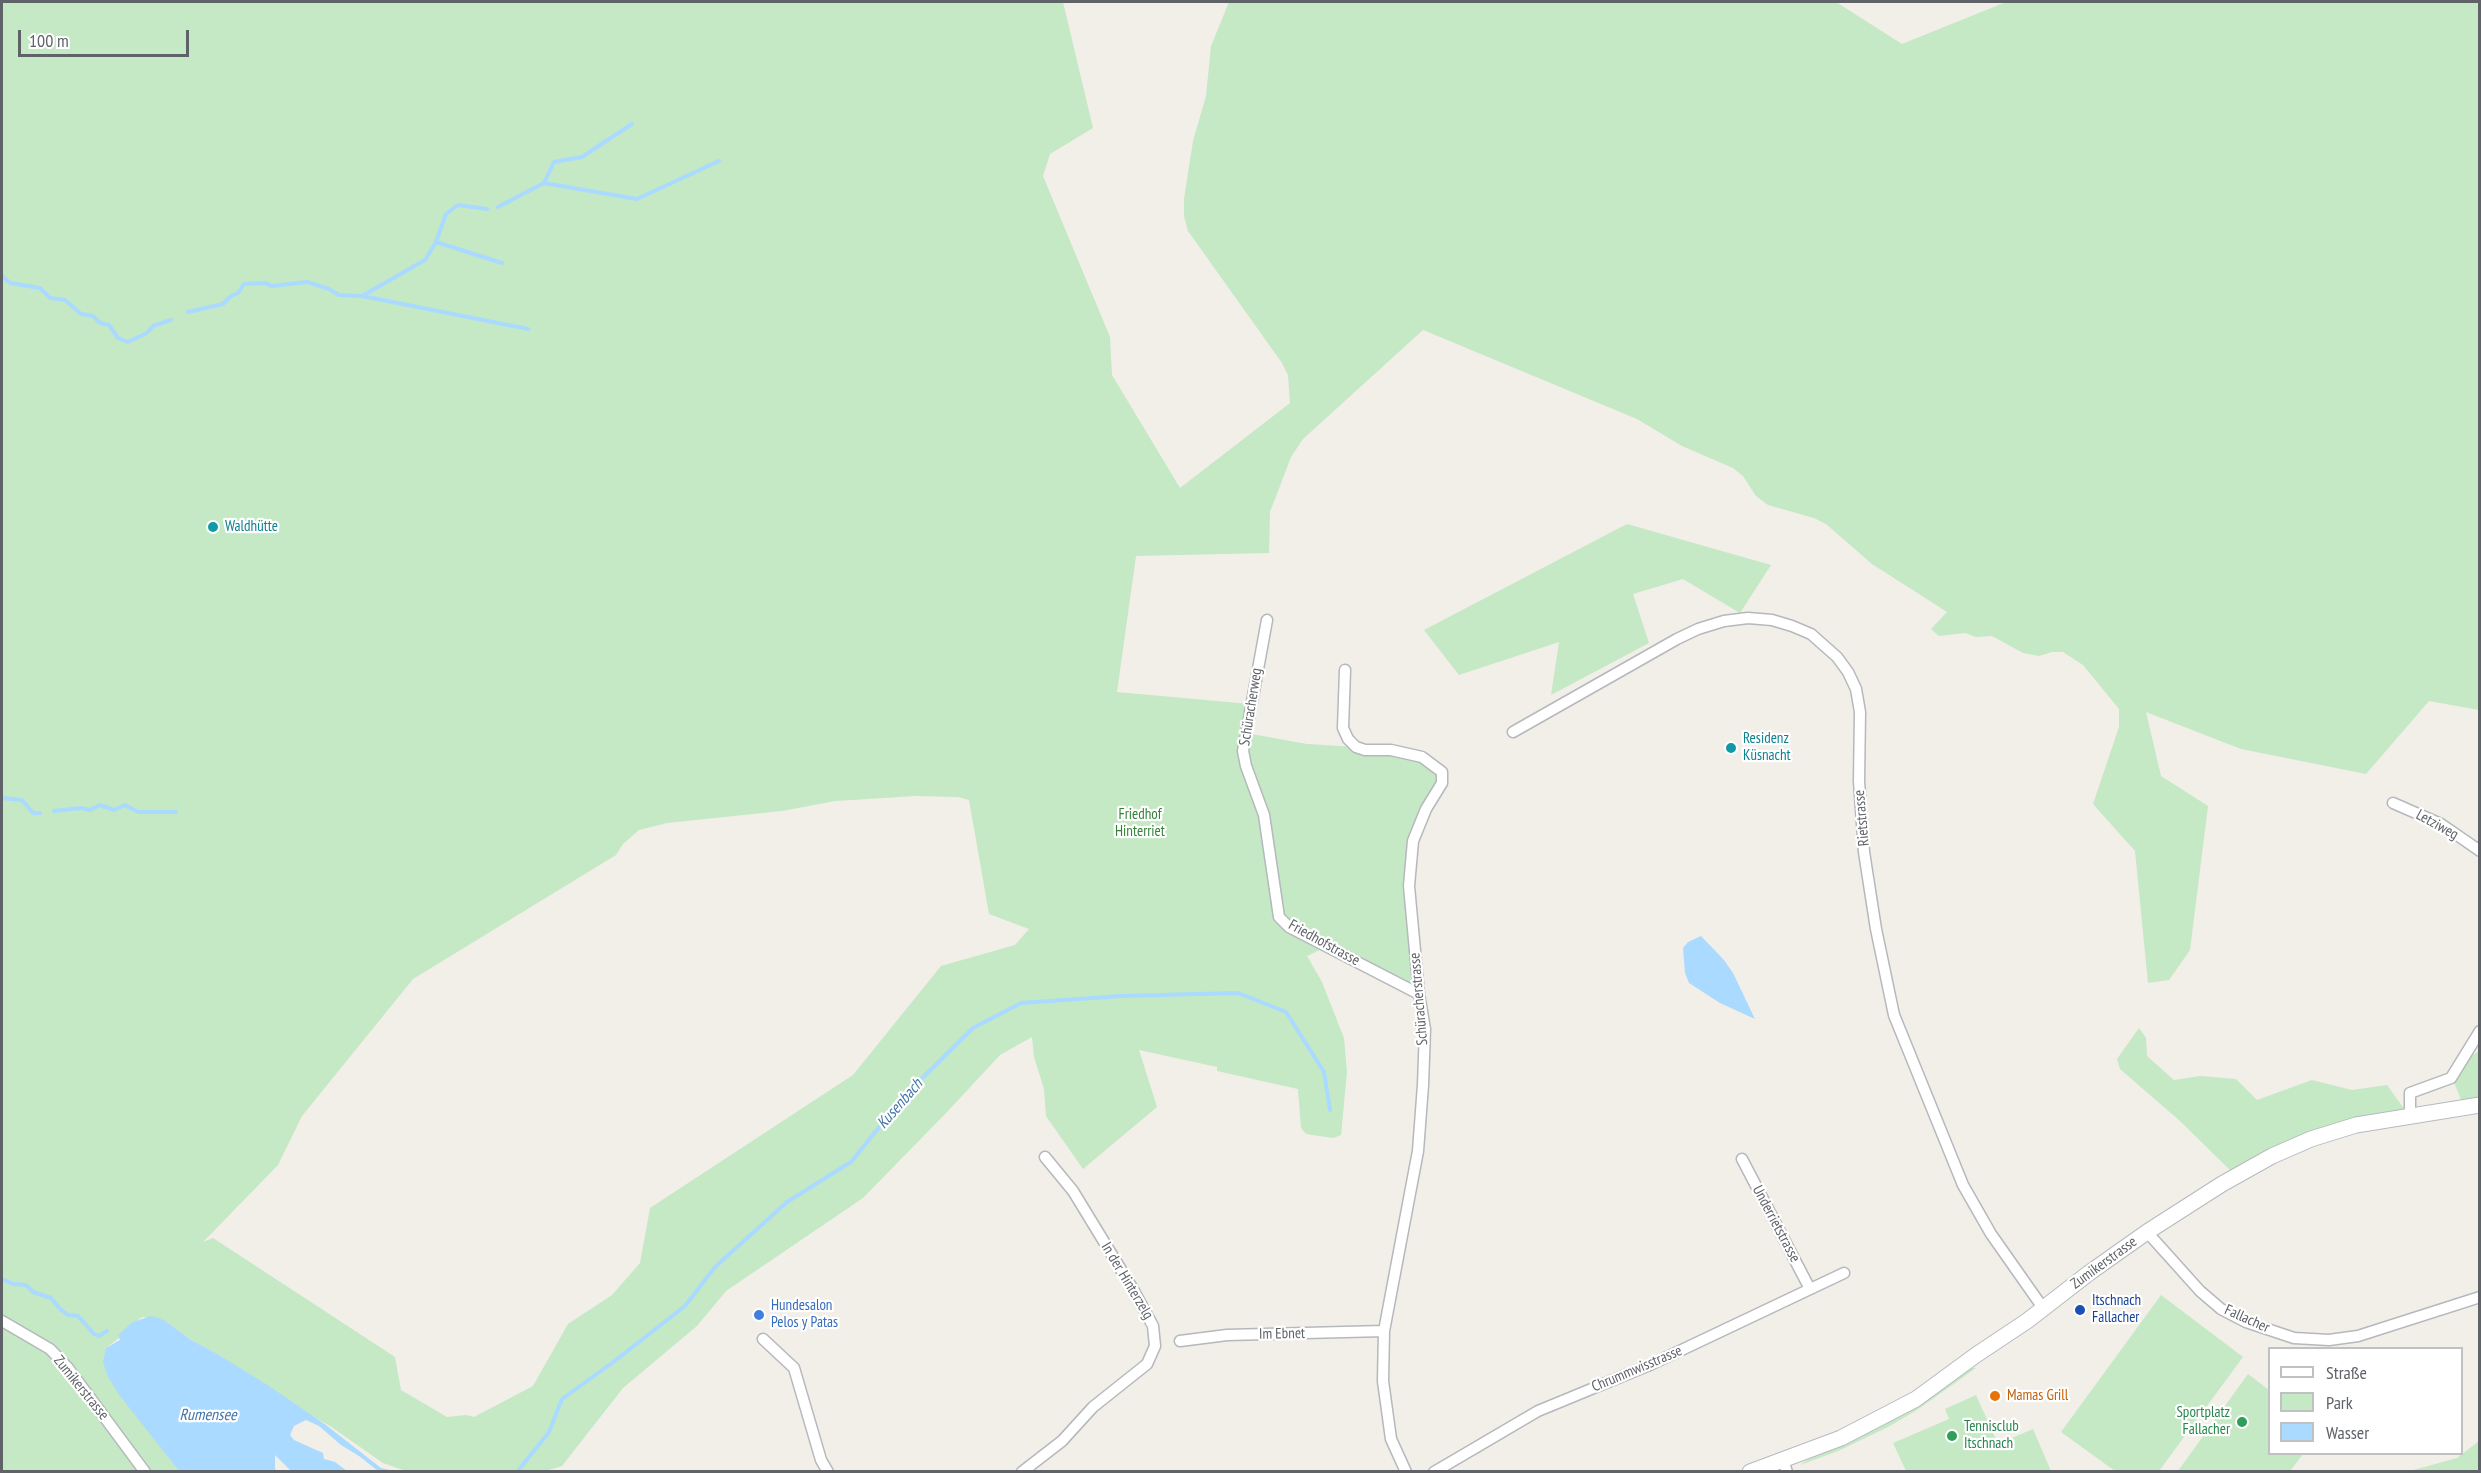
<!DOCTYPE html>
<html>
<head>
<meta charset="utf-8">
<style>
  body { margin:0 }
  #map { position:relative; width:2481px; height:1473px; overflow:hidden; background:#f1efe8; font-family:"PT Sans Narrow",sans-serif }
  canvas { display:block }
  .frame { position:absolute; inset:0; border:3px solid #5f6368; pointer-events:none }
  .legend { position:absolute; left:2268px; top:1347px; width:195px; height:108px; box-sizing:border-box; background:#fff; border:2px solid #bfc1c3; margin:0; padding:8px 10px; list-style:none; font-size:18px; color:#5f6368 }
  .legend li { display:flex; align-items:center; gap:12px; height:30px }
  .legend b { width:30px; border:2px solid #bfc1c3 }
  .scale { position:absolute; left:18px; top:30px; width:171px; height:27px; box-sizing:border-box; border:3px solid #5f6368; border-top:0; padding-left:8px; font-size:18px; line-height:21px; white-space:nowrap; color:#5f6368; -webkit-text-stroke:4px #fff; paint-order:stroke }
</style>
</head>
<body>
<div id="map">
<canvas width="2481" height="1473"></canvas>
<div class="frame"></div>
<ul class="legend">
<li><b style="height:8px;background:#fff"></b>Straße</li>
<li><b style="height:16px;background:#c5e8c5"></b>Park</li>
<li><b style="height:16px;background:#aadaff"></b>Wasser</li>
</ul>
<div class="scale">100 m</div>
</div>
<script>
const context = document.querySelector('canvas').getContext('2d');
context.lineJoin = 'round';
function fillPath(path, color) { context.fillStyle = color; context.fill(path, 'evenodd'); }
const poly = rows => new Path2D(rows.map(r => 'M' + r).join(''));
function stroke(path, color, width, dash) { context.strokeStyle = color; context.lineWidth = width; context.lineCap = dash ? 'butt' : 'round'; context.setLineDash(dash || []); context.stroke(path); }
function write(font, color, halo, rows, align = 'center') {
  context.font = font + ' "PT Sans Narrow",sans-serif'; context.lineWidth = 4.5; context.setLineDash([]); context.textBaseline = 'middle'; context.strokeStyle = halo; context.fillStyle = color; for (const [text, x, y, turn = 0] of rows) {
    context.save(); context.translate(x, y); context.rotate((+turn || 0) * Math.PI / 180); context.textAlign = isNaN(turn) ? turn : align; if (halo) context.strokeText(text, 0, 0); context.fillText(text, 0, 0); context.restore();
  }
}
fillPath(poly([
  [2,2,1063,2,1093,128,1050,154,1043,176,1110,337,1112,375,1180,488,1290,403,1288,375,1282,363,1188,231,1184,216,1184,199,1193,141,1206,96,1211,46,1229,2,1836,2,1902,44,2006,2,2479,2,2479,710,2429,701,2366,774,2241,749,2146,712,2161,776,2208,806,2190,950,2169,980,2148,983,2135,851,2093,804,2119,727,2119,709,2083,665,2063,652,2052,652,2039,656,2023,653,1992,636,1976,637,1965,633,1939,636,1931,629,1947,612,1872,564,1826,524,1814,518,1768,505,1756,496,1743,476,1733,468,1682,446,1637,419,1423,330,1303,439,1291,457,1270,512,1269,553,1136,556,1117,692,1250,704,1246,733,1307,744,1356,747,1422,757,1442,772,1413,841,1409,886,1419,994,1318,942,1320,950,1307,956,1322,982,1344,1038,1347,1072,1341,1135,1333,1138,1306,1134,1301,1128,1298,1089,1217,1071,1217,1067,1139,1050,1157,1107,1083,1169,1046,1116,1044,1089,1034,1057,1032,1037,1000,1055,948,1111,863,1198,726,1291,697,1326,623,1388,562,1466,542,1472,406,1471,383,1463,330,1426,300,1409,214,1352,191,1340,164,1320,142,1317,118,1335,119,1338,106,1348,108,1377,179,1471,2,1472],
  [916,796,958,797,969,800,989,914,1029,929,1015,945,941,966,853,1075,650,1208,640,1263,612,1295,568,1324,533,1386,474,1417,466,1415,447,1417,401,1390,395,1357,213,1238,203,1242,278,1165,302,1116,413,979,616,855,623,844,639,830,667,823,782,811,835,801],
  [1627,524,1771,565,1740,613,1683,579,1633,594,1649,643,1551,695,1559,642,1459,675,1424,630],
  [2139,1028,2146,1038,2147,1056,2174,1080,2200,1076,2236,1079,2257,1100,2312,1080,2352,1090,2387,1085,2410,1117,2356,1125,2235,1175,2180,1121,2120,1069,2117,1059],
  [2479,1051,2479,1099,2462,1102,2453,1080,2467,1059],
  [2161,1295,2243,1357,2159,1471,2115,1471,2061,1432],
  [1971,1368,1976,1368,1917,1410,1888,1427,1838,1451,1800,1465,1807,1460,1880,1427,1916,1407],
  [2248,1374,2269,1390,2270,1454,2303,1454,2290,1471,2178,1471],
  [1976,1395,1998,1444,2033,1429,2051,1471,1906,1471,1893,1443,1949,1419,1945,1409],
  [2479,1441,2479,1471,2410,1471,2457,1458]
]), '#c5e8c5');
fillPath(poly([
  [1701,936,1724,960,1733,973,1755,1019,1720,1003,1689,983,1685,973,1683,948,1688,942],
  [151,1316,164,1320,191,1340,214,1352,269,1386,326,1425,381,1468,394,1471,378,1471,359,1456,341,1445,319,1426,306,1420,294,1426,290,1435,294,1440,323,1453,324,1459,335,1462,347,1471,291,1471,275,1455,275,1469,277,1471,179,1471,120,1396,108,1377,103,1362,106,1348,120,1340,118,1335,133,1322]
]), '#aadaff');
stroke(poly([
  [544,183,554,162,582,157,632,124],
  [498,207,544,183,637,199,719,161],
  [436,242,502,263],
  [2,276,10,283,40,288,50,298,65,300,81,314,93,316,100,323,109,325,118,338,128,342,147,333,153,326,171,320],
  [362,296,528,329],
  [188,312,223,304,231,296,238,293,244,284,266,283,271,286,307,282,329,289,339,295,362,296,425,260,436,242,446,214,458,205,487,209],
  [2,798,22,800,33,813,40,813],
  [54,811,81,808,90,810,100,805,114,810,125,805,138,812,176,812],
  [2,1279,13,1284,26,1285,33,1292,51,1298,60,1309,68,1315,78,1316,94,1334,99,1336,107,1331],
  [517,1472,549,1432,562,1399,612,1363,685,1306,715,1267,787,1202,851,1162,905,1095,973,1028,1021,1003,1121,996,1238,993,1286,1012,1324,1072,1330,1110]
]), '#aadaff', 4);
const minor = poly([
  [1267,620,1243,751,1246,766,1264,815,1279,917,1289,927,1419,994],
  [1345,670,1343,728,1348,739,1356,747,1365,750,1391,750,1422,757,1442,772,1442,783,1426,809,1413,841,1409,886,1419,994,1425,1029,1423,1085,1418,1151,1384,1331,1383,1381,1391,1439,1406,1472],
  [1513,732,1677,639,1698,629,1724,621,1748,618,1772,620,1792,626,1811,634,1837,657,1848,672,1856,689,1860,712,1859,781,1864,852,1876,929,1894,1015,1963,1185,1991,1234,2043,1308],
  [2393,803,2441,824,2480,851],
  [2410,1117,2410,1093,2451,1078,2480,1031],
  [1742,1159,1810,1289],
  [2147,1232,2200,1291,2221,1309,2246,1322,2294,1338,2329,1340,2358,1336,2480,1297],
  [2,1321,50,1349,68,1368,145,1472],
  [763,1339,794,1368,821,1460,828,1472],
  [1180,1341,1227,1335,1384,1331],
  [1783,1460,1787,1472],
  [1022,1472,1062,1441,1093,1407,1147,1364,1155,1346,1153,1326,1134,1291,1073,1191,1045,1157],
  [1434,1472,1538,1411,1652,1364,1844,1273]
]);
const secondary = poly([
  [1750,1472,1841,1438,1916,1399,1976,1355,2027,1321,2089,1273,2147,1232,2222,1184,2272,1156,2311,1139,2356,1125,2480,1105]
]);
stroke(minor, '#b5b8bc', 13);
stroke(secondary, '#b6babf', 17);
stroke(minor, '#fff', 10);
stroke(secondary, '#fff', 15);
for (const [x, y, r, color] of [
  [213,527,6,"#0f9aa8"],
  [1731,748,6,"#0f9aa8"],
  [2080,1310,6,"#1a4fb4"],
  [759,1315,6,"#3f7fe0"],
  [1995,1396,6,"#e8710a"],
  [2242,1422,6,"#2e9e5b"],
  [1952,1436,6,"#2e9e5b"]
]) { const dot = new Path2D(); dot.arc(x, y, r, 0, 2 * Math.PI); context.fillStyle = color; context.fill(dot); stroke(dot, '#fff', 2); }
write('15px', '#0d838f', '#fff', [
  ["Waldhütte",225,527],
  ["Residenz",1743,739],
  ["Küsnacht",1743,756]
], 'left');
write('15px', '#5f6368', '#fff', [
  ["Schüracherweg",1251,707,-81],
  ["Rietstrasse",1862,818,-95],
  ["Letziweg",2437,825,29],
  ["Friedhofstrasse",1324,943,29],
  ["Schüracherstrasse",1419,999,-95],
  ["Underrietstrasse",1776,1224,62],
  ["Zumikerstrasse",2104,1263,-36],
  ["In der Hinterzelg",1127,1281,59],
  ["Fallacher",2247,1319,24],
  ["Im Ebnet",1282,1334,-1],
  ["Chrummwisstrasse",1637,1369,-23],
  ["Zumikerstrasse",81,1388,51]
]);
write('15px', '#348238', '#fff', [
  ["Friedhof",1140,815],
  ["Hinterriet",1140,832]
]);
write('15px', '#164399', '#fff', [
  ["Itschnach",2092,1301],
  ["Fallacher",2092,1318]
], 'left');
write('15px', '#366cbe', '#fff', [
  ["Hundesalon",771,1306],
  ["Pelos y Patas",771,1323]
], 'left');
write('15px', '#c56008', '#fff', [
  ["Mamas Grill",2007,1396]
], 'left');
write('15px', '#27864d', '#fff', [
  ["Sportplatz",2230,1413],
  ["Fallacher",2230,1430],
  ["Tennisclub",1964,1427,"left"],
  ["Itschnach",1964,1444,"left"]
], 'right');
write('italic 16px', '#4174aa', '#fff', [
  ["Kusenbach",900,1104,-49],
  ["Rumensee",208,1415]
]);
</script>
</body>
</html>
